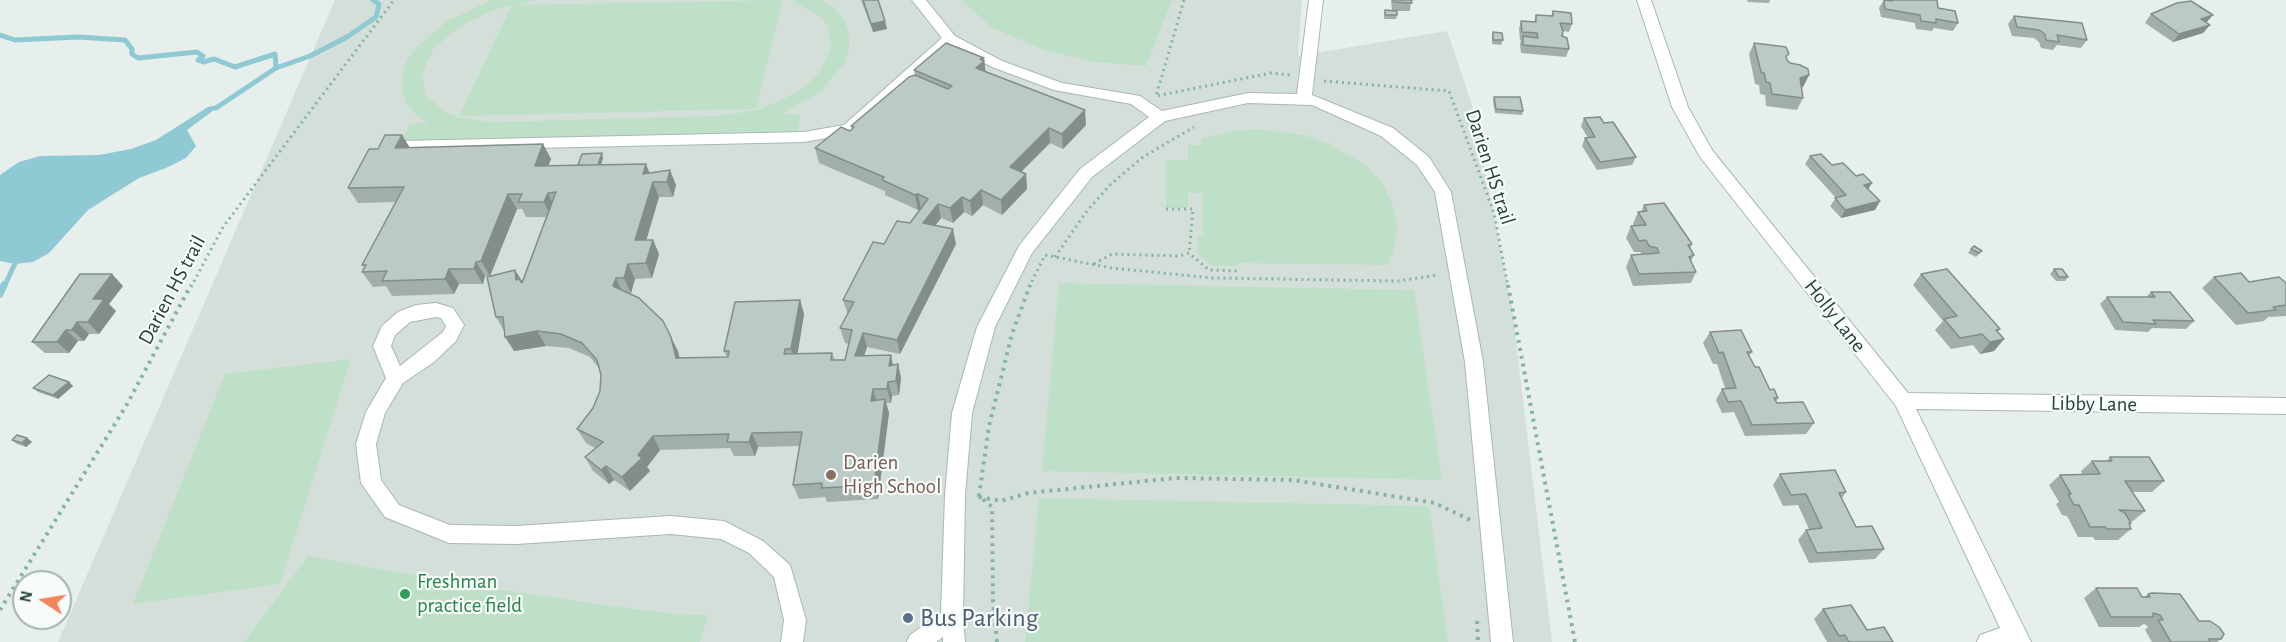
<!DOCTYPE html>
<html>
<head>
<meta charset="utf-8">
<style>
  body { margin:0 }
  #map { position:relative; width:2286px; height:642px; overflow:hidden; background:#e6efeb; font-family:"Alegreya Sans",sans-serif }
  canvas { display:block }
  .north { position:absolute; left:12px; top:570px; width:60px; height:60px; box-sizing:border-box; background:#f7fbf9; border:2px solid #a3b1ad; border-radius:50%; rotate:282deg; font-size:16px; font-weight:700; line-height:24px; text-align:center; color:#24423a }
  .north::after { content:''; display:block; margin:auto; width:21px; height:27px; background:#f4845f; clip-path:polygon(50% 0,100% 100%,50% 72%,0 100%) }
</style>
</head>
<body>
<div id="map">
<canvas width="2286" height="642"></canvas>
<div class="north">N</div>
</div>
<script>
const context = document.querySelector('canvas').getContext('2d');
context.lineJoin = 'round';
function fillPath(path, color) { context.fillStyle = color; context.fill(path, 'evenodd'); }
const poly = rows => new Path2D(rows.map(r => 'M' + r).join(''));
function stroke(path, color, width, dash) { context.strokeStyle = color; context.lineWidth = width; context.lineCap = dash ? 'butt' : 'round'; context.setLineDash(dash || []); context.stroke(path); }
function write(font, color, halo, rows, align = 'center') {
  context.font = font + ' "Alegreya Sans",sans-serif'; context.lineWidth = 4.5; context.setLineDash([]); context.textBaseline = 'middle'; context.strokeStyle = halo; context.fillStyle = color; for (const [text, x, y, turn = 0] of rows) {
    context.save(); context.translate(x, y); context.rotate((+turn || 0) * Math.PI / 180); context.textAlign = isNaN(turn) ? turn : align; if (halo) context.strokeText(text, 0, 0); context.fillText(text, 0, 0); context.restore();
  }
}
fillPath(poly([
  [335,0,1302,0,1298,56,1447,31,1472,105,1512,307,1552,642,58,642]
]), '#d4dfda');
fillPath(poly([
  [492,0,535,0,493,10,459,27,434,48,422,73,425,95,445,112,460,118,494,122,717,116,758,110,794,94,808,84,819,73,831,49,828,26,821,17,792,0,823,0,836,10,845,22,849,34,849,48,845,62,822,90,783,114,800,115,798,131,401,141,410,123,428,123,415,114,406,102,402,89,402,75,407,61,417,47,447,21],
  [783,0,756,109,459,116,512,5],
  [961,0,1172,0,1146,66,1095,62,1044,50,993,28],
  [1258,129,1303,135,1330,144,1368,167,1383,184,1392,203,1397,226,1395,245,1388,265,1238,263,1237,266,1212,266,1198,255,1198,236,1203,236,1202,193,1188,193,1188,208,1166,208,1166,160,1188,160,1188,145,1201,145,1202,139,1232,131],
  [1059,283,1414,290,1442,480,1042,471],
  [351,359,280,584,133,604,225,374],
  [1039,498,1429,506,1448,642,1025,642],
  [308,556,456,583,604,605,674,614,708,615,700,642,244,642]
]), '#bfe0c8');
fillPath(poly([
  [222,104,187,130,196,146,186,158,166,168,139,178,88,210,49,253,33,262,15,264,0,261,0,175,19,162,40,156,99,155,131,149,156,140,208,107]
]), '#8ec9d4');
stroke(poly([
  [0,35,15,40,78,37,125,40,132,49,132,54,138,58,197,52,203,56,198,60,203,62,214,59,235,67,275,54,276,68],
  [216,108,276,68,310,56,347,37,376,17,379,4,373,0],
  [4,287,18,257]
]), '#8ec9d4', 5);
stroke(poly([
  [0,294,4,285]
]), '#8ec9d4', 7);
const minor = poly([
  [912,0,926,0,955,36,1002,61,1062,83,1140,96,1162,111,1248,93,1297,94,1309,0,1323,0,1312,95,1393,128,1429,157,1451,192,1483,362,1513,642,1491,642,1465,362,1435,192,1417,165,1381,136,1312,105,1248,103,1165,121,1092,177,1032,253,995,327,972,413,965,495,963,618,965,642,943,642,943,637,936,642,907,642,910,635,941,613,945,495,952,413,977,327,1019,246,1080,169,1149,117,1131,104,1054,90,992,67,951,46,855,133,804,142,399,151,391,146,399,141,804,132,844,125,942,38,912,0],
  [1637,0,1651,0,1688,107,1712,150,1908,393,2286,398,2286,414,1916,409,2031,642,1977,642,1980,635,2000,628,1896,406,1700,157,1672,107,1637,0],
  [436,303,453,308,464,325,456,341,434,362,403,383,385,413,376,444,381,480,399,505,450,525,516,526,671,516,724,521,763,541,790,565,806,620,803,642,781,642,784,620,774,577,749,553,721,539,671,534,516,544,449,543,385,517,361,483,356,444,366,412,386,378,373,346,382,326,398,312,416,305,436,303],
  [436,317,441,318,446,326,443,332,400,366,391,346,395,335,410,322,436,317]
]);
stroke(minor, '#a8b8b2', 2);
stroke(poly([
  [1184,0,1156,96,1271,73,1290,75],
  [1324,81,1449,91,1494,213,1508,287],
  [1166,209,1193,209,1189,253],
  [1055,257,1087,211,1111,184,1143,157,1194,127],
  [1094,264,1112,254,1179,256,1189,253,1209,270,1239,271],
  [191,287,223,227,394,0],
  [1029,287,1045,255,1111,268,1213,278,1397,281,1439,275]
]), '#86b3a5', 3, [2, 4]);
stroke(poly([
  [1508,285,1575,642],
  [979,497,1001,501,1028,493,1175,478,1293,480,1435,503,1470,520],
  [0,610,126,406,191,285],
  [1477,621,1478,642],
  [997,642,993,602,992,507,979,496,989,426,1012,334,1030,285]
]), '#86b3a5', 4, [3, 5]);
fillPath(minor, '#fff');
fillPath(poly([
  [861,0,878,0,887,29,873,32],
  [1391,0,1415,0,1411,1,1410,11,1395,11,1397,15,1396,19,1384,19,1385,10,1392,10],
  [1747,0,1770,0,1769,3,1748,2],
  [1884,0,1937,0,1938,8,1958,23,1953,31,1934,28,1932,31,1916,29,1915,23,1881,17,1879,8],
  [1553,11,1572,24,1569,32,1563,31,1562,36,1569,49,1566,57,1521,53,1520,44,1521,40,1520,40,1519,29,1521,21,1534,22,1536,15,1551,16],
  [2151,14,2207,23,2210,25,2203,33,2173,42,2145,23],
  [2014,16,2087,40,2081,48,2057,45,2053,50,2041,48,2039,42,2034,38,2012,36,2008,24],
  [1493,32,1503,40,1501,45,1492,44,1492,36],
  [1754,43,1787,60,1790,63,1809,75,1803,87,1802,87,1803,98,1797,110,1766,106,1765,95,1760,94,1759,85,1755,84,1749,54],
  [984,58,985,71,1086,125,1063,149,1050,143,1021,172,1026,174,1027,189,1002,215,983,205,972,216,964,212,953,223,941,218,935,226,956,244,900,354,867,347,864,356,893,365,898,364,901,378,899,395,892,396,891,403,886,403,889,413,878,499,827,502,825,497,799,499,793,485,800,446,758,447,755,456,734,456,730,448,660,450,647,467,650,471,630,491,614,480,609,484,593,471,585,457,595,448,586,443,577,429,593,408,600,391,601,375,599,368,590,357,569,348,546,346,514,351,504,331,496,317,522,281,546,217,526,217,522,209,517,209,490,276,485,276,483,284,459,284,454,294,392,296,386,286,373,287,362,272,364,267,362,265,395,202,358,203,348,188,402,135,410,148,543,144,551,159,548,166,578,165,603,158,601,165,650,173,676,185,673,197,659,197,646,240,653,240,659,254,652,278,635,279,631,293,626,293,678,351,679,358,727,357,724,351,800,300,804,314,797,354,832,353,835,360,845,360,849,344,845,343,840,328,848,315,843,300,884,244,910,223,920,209,918,210,885,195,885,191,819,163,815,148,850,131,852,129,851,126,915,75,914,70],
  [1494,97,1523,111,1522,115,1495,113,1493,101],
  [1584,118,1604,123,1636,157,1632,165,1597,170,1582,146,1585,138,1588,138,1581,126],
  [1810,156,1832,165,1872,183,1868,189,1880,201,1875,210,1841,218,1830,206,1836,198,1805,164],
  [1644,205,1692,244,1690,249,1694,255,1691,261,1696,272,1691,283,1633,286,1626,267,1631,255,1642,254,1640,252,1634,252,1626,238,1631,226,1634,226,1633,224,1638,212,1641,212],
  [1971,249,1982,251,1976,257,1968,253],
  [2054,269,2068,277,2065,281,2056,281,2050,274],
  [1921,274,2000,329,1998,332,2004,339,1994,351,1980,354,1973,345,1951,349,1935,330,1943,321,1913,285],
  [2214,277,2249,282,2286,283,2286,316,2268,317,2264,321,2236,325,2202,288],
  [123,286,109,304,116,311,99,334,89,334,84,341,78,341,69,353,45,353,32,342],
  [2151,292,2194,321,2186,329,2152,328,2148,332,2115,330,2100,304,2107,297,2146,297],
  [1710,332,1752,352,1749,356,1755,367,1770,390,1778,398,1776,401,1777,403,1814,423,1806,434,1745,436,1734,412,1722,413,1716,400,1722,389,1725,388,1717,364,1713,364,1703,343],
  [69,382,73,386,58,399,38,392,33,388],
  [27,438,32,442,26,447,17,444,12,440],
  [2110,457,2164,481,2152,492,2132,492,2145,511,2133,521,2130,521,2131,523,2129,525,2131,529,2118,540,2095,540,2093,537,2078,537,2067,516,2062,515,2056,504,2059,502,2049,485,2060,475,2082,474,2081,471,2092,461,2107,461],
  [1780,474,1846,492,1842,498,1856,527,1884,549,1875,559,1809,563,1798,540,1806,530,1809,529,1798,505,1783,506,1773,485],
  [2096,588,2142,597,2145,597,2148,594,2199,621,2221,639,2217,642,2152,642,2145,630,2148,627,2146,625,2144,624,2139,627,2099,627,2084,598],
  [1823,609,1867,630,1893,642,1827,642,1814,619]
]), '#a1aea9');
fillPath(poly([
  [2213,15,2206,23,2201,19],
  [885,21,887,29,873,32,871,24],
  [2210,25,2203,33,2173,42,2179,34],
  [984,58,986,76,976,68,980,59],
  [1809,75,1803,87,1794,89,1800,78],
  [1085,110,1086,125,1063,149,1062,134],
  [1049,128,1050,143,1011,182,1010,167],
  [402,135,411,150,395,148],
  [543,144,551,159,542,181,535,166],
  [602,153,603,158,599,170,597,166],
  [646,164,652,179,643,174],
  [670,170,676,185,673,197,667,182],
  [1026,174,1027,189,1002,215,1001,200],
  [653,182,659,197,642,255,635,240],
  [1872,183,1867,191,1864,185],
  [981,190,983,205,972,216,970,201],
  [548,193,555,208,551,217,544,202],
  [508,194,517,209,490,276,481,261],
  [918,194,921,209,918,210,915,195],
  [962,197,964,212,953,223,950,208],
  [1880,201,1875,210,1841,218,1845,210],
  [938,204,941,218,926,238,923,223],
  [953,229,956,244,900,354,897,340],
  [653,240,659,254,652,278,646,263],
  [476,262,485,276,483,284,474,269],
  [628,264,635,279,631,293,624,278],
  [449,269,459,284,454,294,445,279],
  [515,270,524,284,516,280],
  [112,274,123,286,109,304,116,311,99,334,88,322,93,299],
  [616,278,623,293,613,286],
  [800,300,804,314,796,364,791,349],
  [77,322,89,334,84,341,72,330],
  [66,330,78,341,69,353,57,342],
  [537,331,546,346,514,351,505,337],
  [863,333,867,347,859,371,855,356],
  [671,337,678,351,683,372,676,358],
  [2004,339,1994,351,1980,354,1990,342],
  [891,355,894,370,889,366],
  [898,364,901,378,899,395,896,381],
  [69,382,73,386,58,399,53,395],
  [888,382,892,396,891,403,887,389],
  [873,389,877,403,871,401],
  [885,399,889,413,878,499,874,485],
  [752,433,758,447,755,456,749,442],
  [653,436,660,450,647,467,650,471,630,491,622,477],
  [27,438,32,442,26,447,22,443],
  [606,466,614,480,609,484,601,470]
]), '#838d89');
const building = poly([
  [863,0,878,0,885,21,871,24,863,0],
  [1393,0,1411,0,1412,3,1394,2,1393,0],
  [1884,0,1892,1,1892,0,1937,0,1938,8,1955,11,1958,23,1936,19,1936,23,1921,21,1920,15,1885,9,1884,0],
  [2191,1,2213,15,2201,19,2210,25,2179,34,2151,14,2177,3,2191,1],
  [1385,10,1397,11,1397,15,1385,15,1385,10],
  [1553,11,1571,13,1572,24,1560,23,1563,31,1562,36,1567,38,1569,49,1523,45,1523,36,1538,38,1537,33,1522,32,1521,21,1536,22,1536,15,1553,16,1553,11],
  [2014,16,2082,23,2087,40,2057,35,2059,42,2046,40,2045,34,2039,30,2017,27,2014,16],
  [1493,32,1502,33,1503,40,1493,40,1493,32],
  [946,43,984,58,980,59,984,61,976,68,1085,110,1062,134,1049,128,1010,167,1026,174,1001,200,981,190,970,201,962,197,950,208,938,204,923,223,953,229,897,340,863,333,855,356,891,355,889,366,898,364,896,381,888,382,887,389,873,389,871,401,885,399,874,485,822,488,822,483,793,485,802,432,752,433,749,442,727,442,729,434,653,436,638,455,642,458,622,477,606,466,601,470,585,457,603,442,577,429,593,408,600,391,601,375,597,360,582,343,561,334,537,331,505,337,503,317,496,317,487,277,515,270,516,280,519,279,522,283,556,192,548,193,544,202,518,202,522,194,508,194,481,261,476,262,474,269,449,269,445,279,382,281,387,271,362,272,366,265,362,265,404,187,348,188,369,149,378,149,385,135,402,135,395,148,543,144,535,166,646,164,643,174,670,170,667,182,653,182,635,240,653,240,646,263,628,264,624,278,616,278,613,286,639,298,663,321,671,337,676,358,728,357,729,351,724,351,735,302,800,300,791,349,785,349,784,354,832,353,831,360,845,360,852,330,840,328,854,302,843,300,873,242,884,244,897,221,910,223,928,199,918,194,915,195,882,180,884,177,815,148,841,127,850,131,854,127,851,126,909,77,915,75,948,89,952,86,914,70,946,43],
  [1754,43,1786,47,1789,54,1786,56,1787,60,1790,63,1800,65,1808,69,1809,75,1800,78,1803,98,1772,94,1770,83,1766,82,1764,73,1761,72,1754,43],
  [1494,97,1520,97,1523,111,1496,109,1494,97],
  [1600,117,1604,123,1613,122,1636,157,1600,162,1585,138,1595,137,1584,118,1600,117],
  [602,153,598,165,578,165,582,154,602,153],
  [1821,154,1832,165,1843,163,1856,176,1863,174,1872,183,1864,185,1880,201,1845,210,1835,198,1846,195,1810,156,1821,154],
  [1664,203,1692,244,1688,245,1694,255,1689,257,1696,272,1639,274,1631,255,1659,253,1657,248,1649,246,1646,240,1639,241,1631,226,1646,225,1638,212,1647,211,1644,205,1664,203],
  [1974,246,1982,251,1979,253,1971,249,1974,246],
  [1947,269,2000,329,1996,330,2004,339,1990,342,1982,334,1960,338,1944,319,1957,316,1921,274,1947,269],
  [2054,269,2062,269,2068,277,2059,277,2054,269],
  [2241,273,2249,282,2279,277,2286,283,2286,305,2273,307,2276,310,2248,313,2214,277,2241,273],
  [80,274,112,274,93,299,104,299,88,322,77,322,72,330,66,330,57,342,32,342,80,274],
  [2151,292,2170,292,2194,321,2153,320,2156,324,2123,322,2107,297,2155,297,2151,292],
  [1741,330,1752,352,1747,352,1755,367,1759,367,1770,390,1774,389,1778,398,1774,398,1777,403,1803,402,1814,423,1752,425,1741,401,1728,402,1722,389,1736,388,1723,352,1719,353,1710,332,1741,330],
  [49,375,69,382,53,395,33,388,49,375],
  [17,435,27,438,22,443,12,440,17,435],
  [2110,457,2149,457,2164,481,2125,481,2145,511,2119,510,2125,513,2131,523,2129,523,2131,529,2107,529,2105,527,2090,527,2079,505,2074,505,2068,494,2071,494,2060,475,2100,474,2092,461,2112,461,2110,457],
  [1835,470,1846,492,1839,493,1856,527,1872,526,1884,549,1817,553,1806,530,1822,528,1806,494,1791,495,1780,474,1835,470],
  [2096,588,2137,588,2142,597,2150,597,2148,594,2152,593,2180,594,2199,621,2210,621,2219,627,2224,634,2221,639,2209,639,2210,642,2171,642,2158,620,2163,620,2160,615,2153,613,2153,617,2111,617,2096,588],
  [1851,605,1867,630,1884,627,1893,642,1849,642,1845,635,1839,636,1823,609,1851,605]
]);
fillPath(building, '#bbcac4');
stroke(building, '#838d89', 1.5);
for (const [x, y, r, color] of [
  [831,475,6,"#8d6e63"],
  [405,594,6,"#2e9e5b"],
  [908,618,6,"#5c6f8a"]
]) { const dot = new Path2D(); dot.arc(x, y, r, 0, 2 * Math.PI); context.fillStyle = color; context.fill(dot); stroke(dot, '#f7fbf9', 2); }
write('21px', '#24423a', '#f7fbf9', [
  ["Darien HS trail",1490,167,72],
  ["Darien HS trail",172,290,-62],
  ["Holly Lane",1835,316,52],
  ["Libby Lane",2094,404,1]
]);
write('21px', '#785e54', '#f7fbf9', [
  ["Darien",843,463],
  ["High School",843,487]
], 'left');
write('21px', '#27864d', '#f7fbf9', [
  ["Freshman",417,582],
  ["practice field",417,606]
], 'left');
write('26px', '#4e5e75', '#f7fbf9', [
  ["Bus Parking",920,618]
], 'left');
</script>
</body>
</html>
